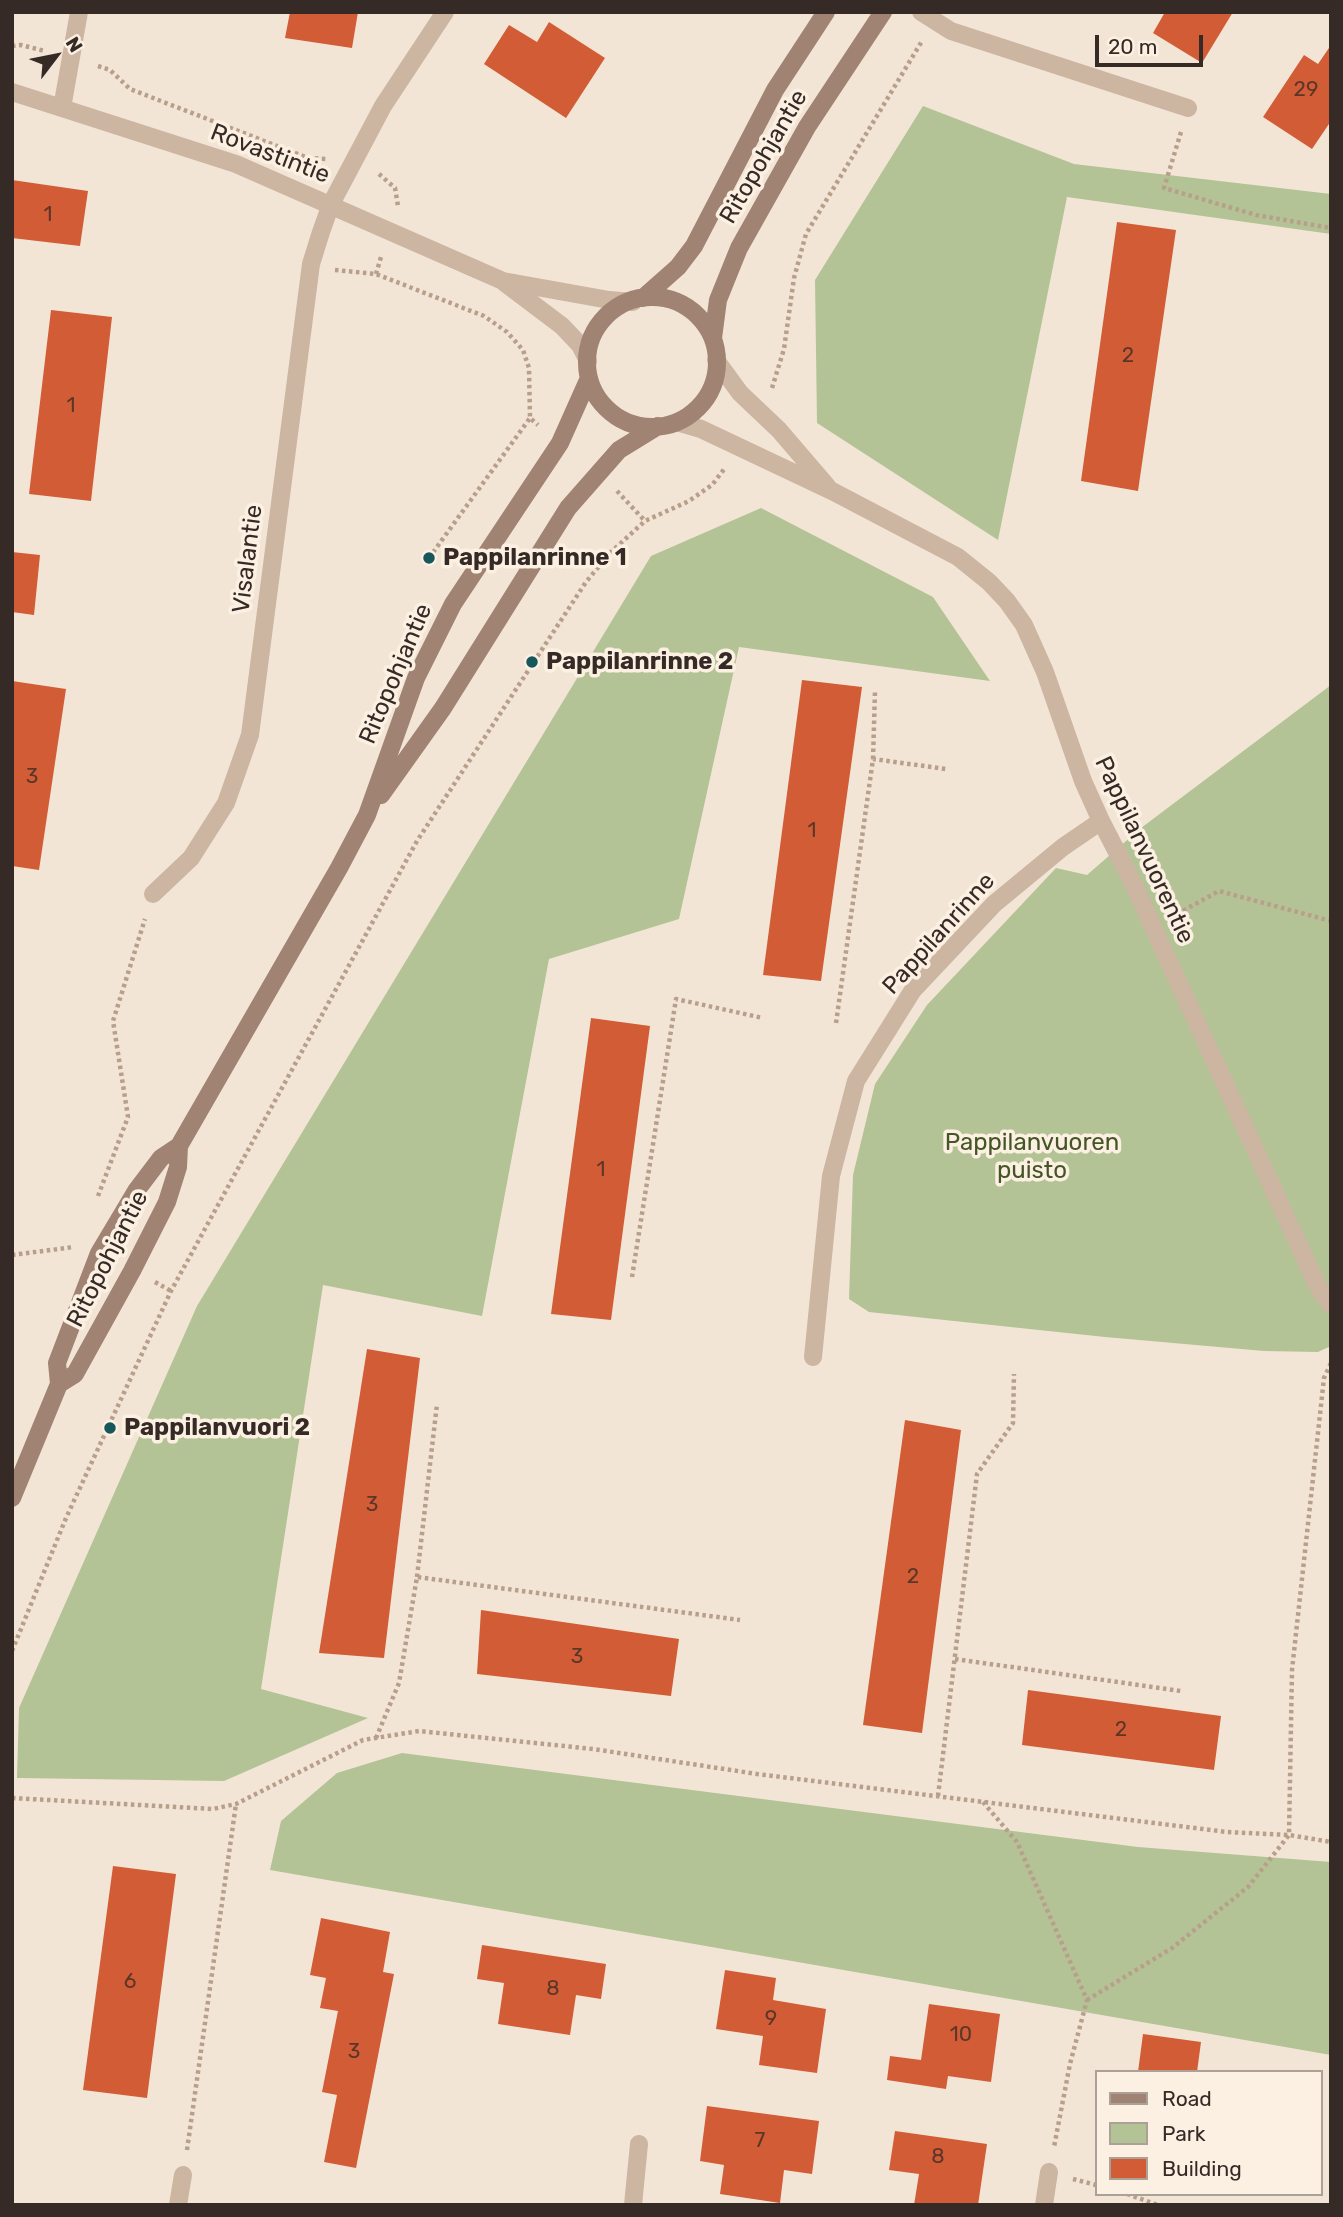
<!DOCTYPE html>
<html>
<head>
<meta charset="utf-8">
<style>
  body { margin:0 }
  #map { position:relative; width:1343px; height:2217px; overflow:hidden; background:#f3e5d6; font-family:Rubik,sans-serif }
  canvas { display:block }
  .frame { position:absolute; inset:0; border:14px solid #352a25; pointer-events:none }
  .legend { position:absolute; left:1095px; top:2070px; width:228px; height:126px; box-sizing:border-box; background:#fbf0e2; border:2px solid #aca196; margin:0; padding:9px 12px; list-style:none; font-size:21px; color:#352a25 }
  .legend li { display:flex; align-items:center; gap:14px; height:35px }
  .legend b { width:35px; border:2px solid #aca196 }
  .north { position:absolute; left:21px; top:21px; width:70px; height:70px; -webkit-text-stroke:5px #fbf0e2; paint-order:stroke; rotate:58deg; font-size:19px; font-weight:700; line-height:28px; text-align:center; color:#352a25 }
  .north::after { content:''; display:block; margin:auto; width:24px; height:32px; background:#352a25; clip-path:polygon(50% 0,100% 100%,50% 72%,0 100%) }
  .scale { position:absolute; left:1095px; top:35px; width:108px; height:32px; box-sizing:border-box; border:4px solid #352a25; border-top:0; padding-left:9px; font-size:21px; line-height:24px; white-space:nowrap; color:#352a25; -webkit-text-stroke:5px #fbf0e2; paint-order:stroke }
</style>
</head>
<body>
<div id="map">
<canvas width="1343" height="2217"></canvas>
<div class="frame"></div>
<ul class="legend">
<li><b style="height:9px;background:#a08372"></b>Road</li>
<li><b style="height:19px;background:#b3c395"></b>Park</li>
<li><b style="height:19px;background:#d25c35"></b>Building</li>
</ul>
<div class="north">N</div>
<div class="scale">20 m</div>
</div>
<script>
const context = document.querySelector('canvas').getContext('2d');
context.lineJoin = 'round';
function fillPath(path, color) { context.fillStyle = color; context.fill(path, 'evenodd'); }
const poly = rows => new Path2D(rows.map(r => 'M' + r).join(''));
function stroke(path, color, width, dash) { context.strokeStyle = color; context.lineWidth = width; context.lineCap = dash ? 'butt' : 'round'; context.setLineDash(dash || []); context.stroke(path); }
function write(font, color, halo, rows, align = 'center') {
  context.font = font + ' Rubik,sans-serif'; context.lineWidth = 7; context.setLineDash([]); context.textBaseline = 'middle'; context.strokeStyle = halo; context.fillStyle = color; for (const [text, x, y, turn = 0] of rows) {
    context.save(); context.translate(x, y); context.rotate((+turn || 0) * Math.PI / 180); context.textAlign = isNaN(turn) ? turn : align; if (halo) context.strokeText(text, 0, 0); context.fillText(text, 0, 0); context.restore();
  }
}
fillPath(poly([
  [923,106,1074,164,1331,194,1331,234,1067,197,998,540,817,423,815,280],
  [761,508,933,597,990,681,739,647,679,919,549,959,482,1316,323,1285,261,1689,368,1718,224,1781,17,1778,19,1708,197,1306,651,556],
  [1331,685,1331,1346,1318,1352,1264,1351,1105,1337,869,1312,849,1299,853,1175,875,1084,927,1005,1056,868,1087,875,1141,828],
  [402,1753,1138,1847,1331,1862,1331,2055,270,1870,281,1821,337,1773]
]), '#b3c395');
fillPath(poly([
  [290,12,358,12,352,48,285,38],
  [1165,12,1233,12,1202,63,1153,33],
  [549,22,605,58,566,118,484,64,509,25,537,42],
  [1331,45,1331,121,1312,149,1263,117,1304,55,1318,64],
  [12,180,88,191,80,246,12,238],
  [1117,222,1176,230,1138,491,1081,481],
  [51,310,112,317,91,501,29,494],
  [12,552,40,555,34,615,12,612],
  [802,680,862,687,821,981,763,975],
  [12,681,66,689,39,870,12,866],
  [591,1018,650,1026,611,1320,551,1314],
  [367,1349,420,1358,384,1658,319,1653],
  [905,1420,961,1430,922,1733,863,1725],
  [481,1610,679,1639,671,1696,477,1674],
  [1028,1690,1221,1716,1214,1770,1022,1745],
  [113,1866,176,1874,147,2098,83,2090],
  [321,1918,390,1932,383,1972,394,1974,356,2168,324,2162,337,2095,322,2092,338,2011,320,2008,326,1978,310,1975],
  [482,1945,606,1964,601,1999,576,1995,570,2035,498,2024,504,1983,477,1979],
  [725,1970,776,1978,773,2000,826,2009,817,2073,759,2065,763,2036,716,2029],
  [929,2004,1000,2014,991,2082,948,2076,946,2089,887,2080,890,2056,921,2060],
  [1143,2034,1201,2042,1197,2072,1138,2072],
  [707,2106,819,2121,812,2174,784,2170,780,2203,720,2194,724,2165,700,2161],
  [895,2131,987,2144,978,2205,914,2205,919,2174,889,2170]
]), '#d25c35');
stroke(poly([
  [12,46,21,45,45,51],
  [98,66,110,70,130,89,308,158,327,159],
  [1181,132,1164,188,1256,215,1331,228],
  [379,174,395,188,398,206],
  [335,270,376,274,484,316,507,332,523,350,529,368,530,418,538,425],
  [376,274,381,257],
  [772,388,784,349,794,278,806,234,922,41],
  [617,491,645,521],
  [429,558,530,418],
  [873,759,875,691],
  [1177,914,1219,891,1331,921],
  [836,1023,873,759,946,769],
  [98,1196,128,1117,113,1021,145,919],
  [12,1255,74,1247],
  [632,1277,676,999,763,1018],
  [155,1282,171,1291],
  [417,1577,437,1404],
  [12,1651,66,1518,171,1291,417,841,586,582,611,552,645,521,689,501,712,485,725,468],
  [955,1659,1181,1691],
  [376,1738,399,1683,417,1577,740,1620],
  [938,1796,977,1474,1013,1423,1014,1374],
  [12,1798,213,1809,236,1804,363,1740,419,1731,593,1749,757,1774,1227,1832,1289,1835,1331,1842],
  [983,1802,1017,1842,1087,2000,1070,2064,1054,2147],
  [1087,2000,1172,1948,1248,1887,1289,1835,1292,1670,1324,1378,1331,1363],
  [187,2150,236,1804],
  [1073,2179,1096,2185],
  [1127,2194,1158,2205]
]), '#b89f8b', 4.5, [3.5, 3.5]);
stroke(poly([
  [921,12,951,31,1188,108]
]), '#ccb5a1', 18);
stroke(poly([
  [12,92,236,164,503,281,609,300,633,302],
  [62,108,79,12],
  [505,283,562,326,580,345,588,361],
  [716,360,740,393,779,430,827,486],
  [677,422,701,429,832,491,958,557,989,582,1007,601,1024,625,1045,672,1083,781,1101,821,1132,881,1319,1289,1331,1305],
  [153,894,191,858,226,803,250,735,311,264,321,232,331,204,383,106,445,12],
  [813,1357,831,1176,856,1081,913,990,994,904,1063,847,1101,821],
  [178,2205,183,2175],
  [633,2205,639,2144],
  [1044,2205,1049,2172]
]), '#ccb5a1', 18);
stroke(poly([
  '587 362a65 65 0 1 1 130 0a65 65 0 1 1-130 0Z',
  [643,298,678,267,694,246,775,90,826,12],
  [713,338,718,300,739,248,807,127,883,12],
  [381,795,443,708,568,508,619,450,658,426],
  [59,1384,75,1374,132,1271,167,1202,178,1167,179,1146],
  [12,1498,59,1384,57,1363,99,1253,136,1191,161,1158,179,1146,339,868,367,815,416,678,453,604,560,443,589,378]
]), '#a08372', 18);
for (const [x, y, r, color] of [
  [429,558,7,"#17565a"],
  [532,662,7,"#17565a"],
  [110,1428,7,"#17565a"]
]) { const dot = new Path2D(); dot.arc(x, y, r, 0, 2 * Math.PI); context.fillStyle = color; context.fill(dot); stroke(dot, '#fbf0e2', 2.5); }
write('21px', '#5c3629', null, [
  ["29",1306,90],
  ["1",48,215],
  ["2",1128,356],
  ["1",71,406],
  ["3",32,777],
  ["1",812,831],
  ["1",601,1170],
  ["3",372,1505],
  ["2",913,1577],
  ["3",577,1657],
  ["2",1121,1730],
  ["6",130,1982],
  ["8",553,1989],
  ["9",771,2019],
  ["10",961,2035],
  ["3",354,2052],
  ["7",760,2141],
  ["8",938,2157]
]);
write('24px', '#352a25', '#fbf0e2', [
  ["Rovastintie",270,154,21],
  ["Ritopohjantie",764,157,-60],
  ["Visalantie",248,559,-83],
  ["Ritopohjantie",396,674,-67],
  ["Pappilanvuorentie",1144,850,65],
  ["Pappilanrinne",939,934,-48],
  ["Ritopohjantie",108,1259,-63]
]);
write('bold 24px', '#352a25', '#fbf0e2', [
  ["Pappilanrinne 1",443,558],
  ["Pappilanrinne 2",546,662],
  ["Pappilanvuori 2",124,1428]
], 'left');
write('24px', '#445626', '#fbf0e2', [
  ["Pappilanvuoren",1032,1143],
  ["puisto",1032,1171]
]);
</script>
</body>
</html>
